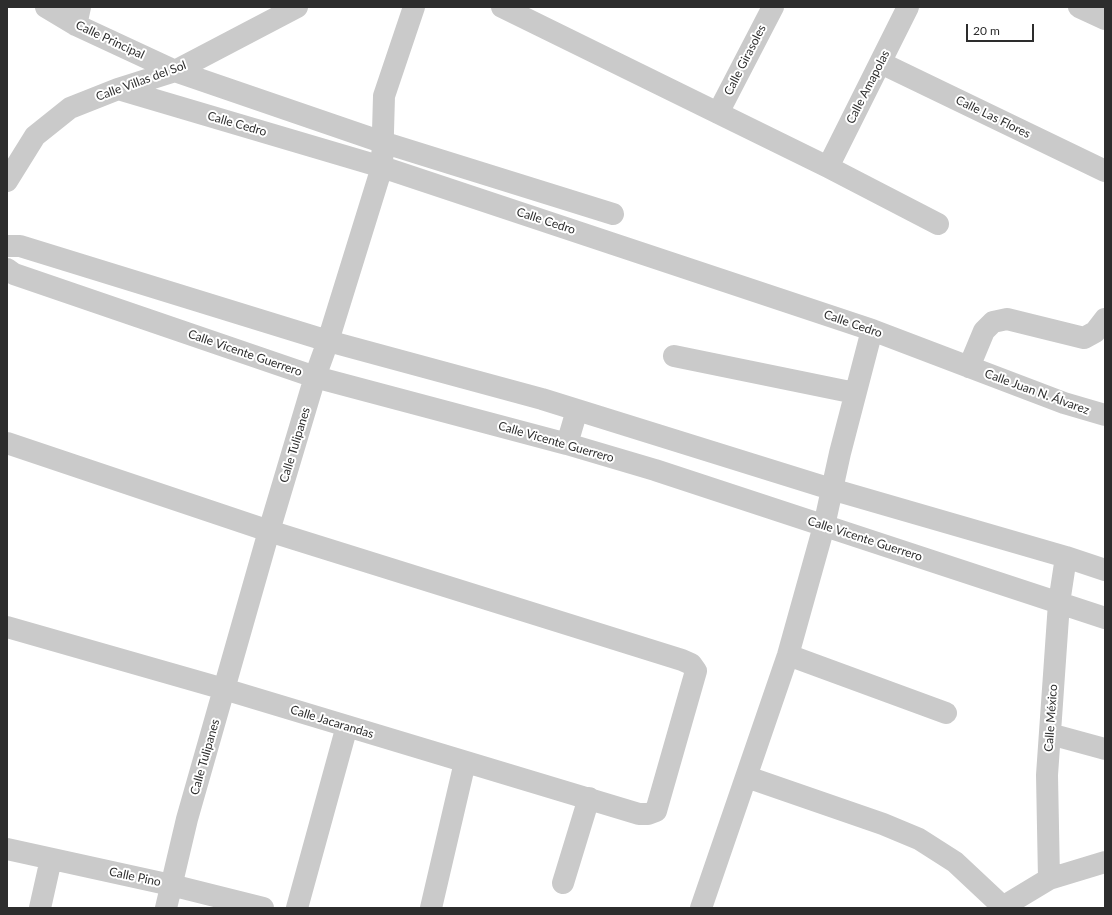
<!DOCTYPE html>
<html>
<head>
<meta charset="utf-8">
<style>
  body { margin:0 }
  #map { position:relative; width:1112px; height:915px; overflow:hidden; background:#fff; font-family:Lato,sans-serif }
  canvas { display:block }
  .frame { position:absolute; inset:0; border:8px solid #2d2d2d; pointer-events:none }
  .scale { position:absolute; left:966px; top:24px; width:68px; height:18px; box-sizing:border-box; border:2px solid #2d2d2d; border-top:0; padding-left:5px; font-size:12px; line-height:14px; white-space:nowrap; color:#2d2d2d; -webkit-text-stroke:3px #fff; paint-order:stroke }
</style>
</head>
<body>
<div id="map">
<canvas width="1112" height="915"></canvas>
<div class="frame"></div>
<div class="scale">20 m</div>
</div>
<script>
const context = document.querySelector('canvas').getContext('2d');
context.lineJoin = 'round';
const poly = rows => new Path2D(rows.map(r => 'M' + r).join(''));
function stroke(path, color, width, dash) { context.strokeStyle = color; context.lineWidth = width; context.lineCap = dash ? 'butt' : 'round'; context.setLineDash(dash || []); context.stroke(path); }
function write(font, color, halo, rows, align = 'center') {
  context.font = font + ' Lato,sans-serif'; context.lineWidth = 4; context.setLineDash([]); context.textBaseline = 'middle'; context.strokeStyle = halo; context.fillStyle = color; for (const [text, x, y, turn = 0] of rows) {
    context.save(); context.translate(x, y); context.rotate((+turn || 0) * Math.PI / 180); context.textAlign = isNaN(turn) ? turn : align; if (halo) context.strokeText(text, 0, 0); context.fillText(text, 0, 0); context.restore();
  }
}
stroke(poly([
  [46,7,76,25,175,71,382,142,613,214],
  [502,7,828,167,938,224],
  [1079,7,1105,19],
  [76,25,80,7],
  [881,63,1105,171],
  [118,89,382,167,872,330,1064,403,1105,415],
  [718,113,773,7],
  [828,167,908,7],
  [7,181,35,136,70,108,118,89,175,71,297,7],
  [7,246,20,246,328,341,542,399,831,489,1066,557,1105,570],
  [7,269,14,274,315,377,567,444,655,470,1105,618],
  [674,356,855,393],
  [969,367,984,331,993,322,1007,319,1084,338,1095,332,1105,319],
  [7,443,269,531,682,660,691,664,696,671,656,811,648,814,639,814,224,689,7,627],
  [567,444,577,410],
  [788,655,946,713],
  [1050,734,1105,749],
  [747,777,883,824,919,839,955,862,1002,906],
  [7,849,171,885,263,908],
  [1049,879,1047,775,1059,603,1066,557],
  [563,883,589,798],
  [40,908,51,859],
  [166,908,187,819,269,531,315,377,328,341,382,167,384,96,414,7],
  [297,908,347,726],
  [431,908,465,762],
  [701,908,788,655,824,526,840,453,872,330],
  [1001,908,1049,879,1105,862]
]), '#cacaca', 22);
write('12px', '#2d2d2d', '#fff', [
  ["Calle Principal",110,40,25],
  ["Calle Girasoles",745,60,-63],
  ["Calle Villas del Sol",141,81,-20],
  ["Calle Amapolas",868,87,-63],
  ["Calle Las Flores",993,117,26],
  ["Calle Cedro",237,124,16],
  ["Calle Cedro",546,221,18],
  ["Calle Cedro",853,324,19],
  ["Calle Vicente Guerrero",245,353,19],
  ["Calle Juan N. Álvarez",1037,392,20],
  ["Calle Vicente Guerrero",556,442,16],
  ["Calle Tulipanes",295,445,-73],
  ["Calle Vicente Guerrero",865,539,18],
  ["Calle México",1051,718,-86],
  ["Calle Jacarandas",332,722,17],
  ["Calle Tulipanes",205,757,-74],
  ["Calle Pino",135,877,12]
]);
</script>
</body>
</html>
